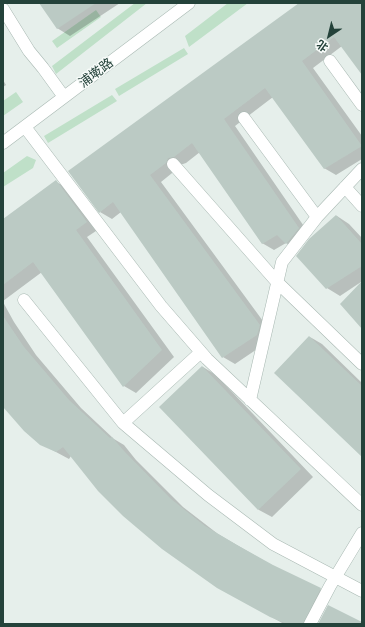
<!DOCTYPE html>
<html>
<head>
<meta charset="utf-8">
<style>
  body { margin:0 }
  #map { position:relative; width:365px; height:627px; overflow:hidden; background:#e6efeb; font-family:"Asap Condensed","Noto Sans SC",sans-serif }
  canvas { display:block }
  .frame { position:absolute; inset:0; border:4px solid #24423a; pointer-events:none }
  .north { position:absolute; left:309px; top:16px; width:40px; height:40px; -webkit-text-stroke:3px #f7fbf9; paint-order:stroke; rotate:215deg; font-size:11px; font-weight:700; line-height:16px; text-align:center; color:#24423a }
  .north::after { content:''; display:block; margin:auto; width:14px; height:18px; background:#24423a; clip-path:polygon(50% 0,100% 100%,50% 72%,0 100%) }
</style>
</head>
<body>
<div id="map">
<canvas width="365" height="627"></canvas>
<div class="frame"></div>
<div class="north">北</div>
</div>
<script>
const context = document.querySelector('canvas').getContext('2d');
context.lineJoin = 'round';
function fillPath(path, color) { context.fillStyle = color; context.fill(path, 'evenodd'); }
const poly = rows => new Path2D(rows.map(r => 'M' + r).join(''));
function stroke(path, color, width, dash) { context.strokeStyle = color; context.lineWidth = width; context.lineCap = dash ? 'butt' : 'round'; context.setLineDash(dash || []); context.stroke(path); }
function write(font, color, halo, rows, align = 'center') {
  context.font = font + ' "Asap Condensed","Noto Sans SC",sans-serif'; context.lineWidth = 3; context.setLineDash([]); context.textBaseline = 'middle'; context.strokeStyle = halo; context.fillStyle = color; for (const [text, x, y, turn = 0] of rows) {
    context.save(); context.translate(x, y); context.rotate((+turn || 0) * Math.PI / 180); context.textAlign = isNaN(turn) ? turn : align; if (halo) context.strokeText(text, 0, 0); context.fillText(text, 0, 0); context.restore();
  }
}
fillPath(poly([
  [135,3,147,3,56,74,52,66],
  [228,3,248,3,189,47,185,36],
  [96,10,101,17,57,48,52,41],
  [184,48,188,54,119,96,115,89],
  [16,92,23,102,3,116,3,101],
  [112,95,117,101,48,143,44,136],
  [27,156,36,160,33,168,3,187,3,173]
]), '#bfe0c8');
fillPath(poly([
  [41,3,120,3,70,36,57,28],
  [299,3,362,3,362,73,342,46,313,68,362,136,362,159,336,175,324,168,273,97,235,126,310,235,298,250,286,243,274,250,262,243,200,152,186,163,180,165,177,169,161,182,271,332,269,341,235,364,223,357,121,212,112,219,100,212],
  [3,80,6,85,3,87],
  [56,182,68,188,99,229,87,237,174,357,136,393,124,386,42,272,3,301,3,221],
  [337,216,349,224,362,238,362,328,361,282,340,296,327,288,298,256],
  [3,302,14,322,36,355,81,408,114,439,124,445,136,460,183,507,218,534,273,566,332,595,317,624,284,624,230,594,71,456,69,459,41,444,3,404],
  [310,337,322,344,362,383,362,456],
  [203,367,216,375,313,477,272,517,259,510,161,407]
]), '#0003');
fillPath(poly([
  [39,3,96,3,57,29],
  [299,3,362,3,362,75,334,37,302,61,362,146,324,169,265,88,224,119,299,228,286,244,277,235,262,244,192,143,174,157,168,158,166,163,150,175,260,325,257,335,222,358,113,202,99,213,68,171],
  [56,180,87,222,76,230,162,350,123,387,33,262,3,285,3,219],
  [336,215,362,244,362,266,326,289,296,256,309,239],
  [362,281,362,329,340,304],
  [3,316,24,347,69,400,110,438,112,437,124,451,171,499,205,526,237,545,273,565,321,588,303,624,287,624,270,617,217,588,162,549,123,516,98,491,63,447,56,452,40,445,24,431,3,407],
  [309,336,362,386,362,457,274,373],
  [202,366,301,469,258,510,159,407],
  [328,605,362,622,362,624,318,624]
]), '#bbcac4');
const minor = poly([
  [3,9,29,51,43,68,64,97],
  [330,61,362,105],
  [244,118,317,217],
  [25,127,161,306,207,359,362,505],
  [3,143,189,3],
  [173,164,277,282,362,364],
  [345,187,362,206],
  [24,300,123,423,201,352],
  [250,400,282,262,317,217,362,169],
  [123,423,208,495,273,544,362,591],
  [310,624,330,586,362,533]
]);
stroke(minor, '#a8b8b2', 13);
stroke(minor, '#fff', 12);
write('13px', '#24423a', '#f7fbf9', [
  ["浦墘路",96,73,-37]
]);
</script>
</body>
</html>
